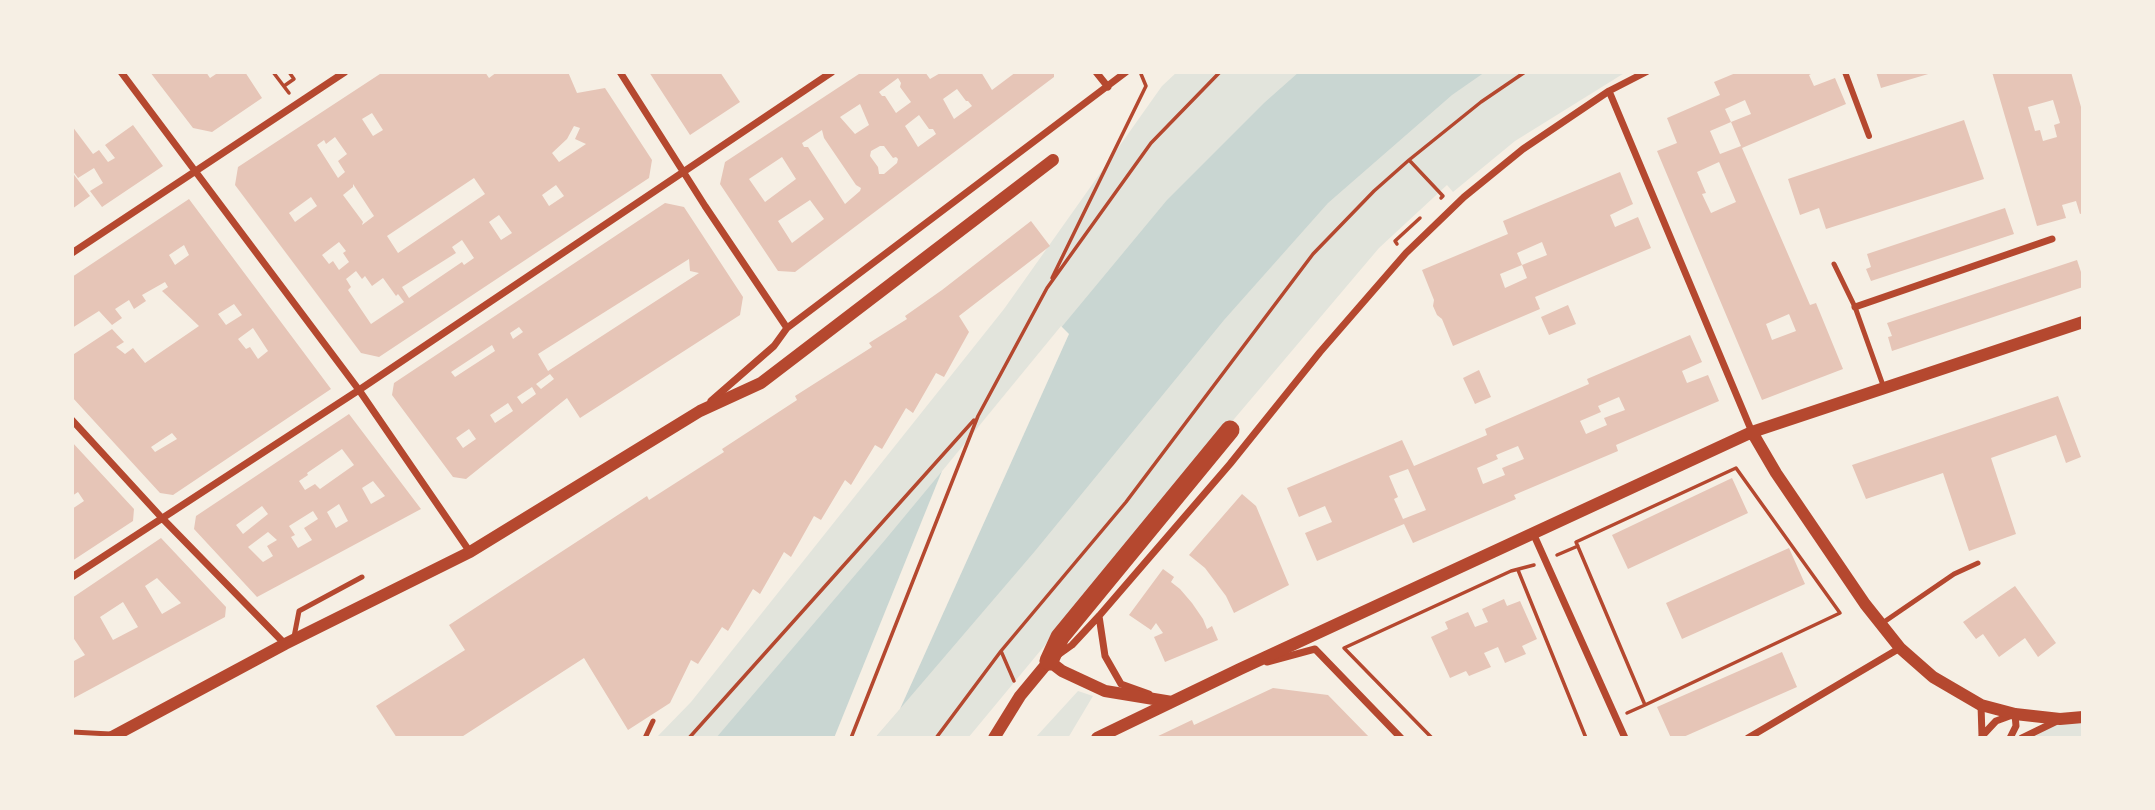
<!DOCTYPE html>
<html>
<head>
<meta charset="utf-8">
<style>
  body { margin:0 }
  #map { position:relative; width:2155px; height:810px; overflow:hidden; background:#f6efe4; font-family:Barlow,sans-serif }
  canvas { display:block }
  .frame { position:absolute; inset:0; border:74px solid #f6efe4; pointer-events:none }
</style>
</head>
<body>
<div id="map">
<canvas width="2155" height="810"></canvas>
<div class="frame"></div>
</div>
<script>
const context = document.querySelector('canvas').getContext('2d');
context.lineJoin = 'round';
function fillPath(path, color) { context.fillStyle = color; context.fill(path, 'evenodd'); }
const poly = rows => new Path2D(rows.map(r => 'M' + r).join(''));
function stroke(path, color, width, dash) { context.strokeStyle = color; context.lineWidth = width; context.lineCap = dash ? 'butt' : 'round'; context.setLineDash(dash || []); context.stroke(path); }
fillPath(poly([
  [1177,72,1626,72,1515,141,1453,192,1447,185,1379,248,1152,516,968,738,656,738,691,702,1004,309,1162,86],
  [1078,691,1093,696,1068,738,1035,738],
  [2083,717,2083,738,2022,738,2060,719]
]), '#e2e4dc');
fillPath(poly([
  [1299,72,1485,72,1452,95,1328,203,1224,320,1035,551,875,738,716,738,885,540,1167,200,1264,103]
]), '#c9d6d2');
fillPath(poly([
  [1061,326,1069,334,900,709,875,738,834,738,942,471]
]), '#f6efe4');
fillPath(poly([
  [150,72,206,72,210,78,219,72,245,72,262,98,212,132,193,128],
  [383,72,485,72,489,78,497,72,568,72,577,93,605,88,652,160,649,178,379,357,361,353,235,185,238,167],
  [372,113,383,130,373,136,362,119],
  [574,126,580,128,575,139,586,144,559,162,552,153,567,139],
  [335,137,347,154,338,161,345,172,338,178,317,145,324,140,326,144],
  [474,178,485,194,398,253,387,236],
  [353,184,374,216,362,225,363,222,343,195,353,187],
  [556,185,564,196,549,206,542,195],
  [311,197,317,206,295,222,289,213],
  [499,215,512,233,501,240,489,222],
  [462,240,474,258,464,265,462,262,409,298,402,287,456,253,452,247],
  [339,242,346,251,343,253,349,262,339,270,333,261,329,264,322,255],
  [356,271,362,279,365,276,372,286,383,278,396,296,398,294,404,302,371,324,348,290,351,287,346,279],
  [649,72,720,72,740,102,690,135],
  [862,72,925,72,930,79,942,72,981,72,992,90,1016,72,1054,72,1054,77,795,272,778,271,720,184,725,162],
  [898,78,901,83,900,87,911,102,896,113,885,96,882,96,879,92],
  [957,89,966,101,968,101,972,106,954,119,943,99],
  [860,104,869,125,855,134,840,117],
  [919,115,929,129,933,129,936,134,918,147,905,126],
  [822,130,824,138,856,185,861,188,860,191,845,204,808,147,804,147,802,143],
  [880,146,884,146,893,158,896,157,898,159,897,163,884,174,879,174,878,167,870,156,871,151],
  [782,157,796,179,765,202,749,179],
  [810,200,824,219,792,243,778,221],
  [1738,72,1815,72,1809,75,1814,86,1835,78,1846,104,1742,148,1810,305,1816,303,1843,369,1762,400,1657,151,1677,143,1667,118,1720,95,1714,82],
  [1745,100,1751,114,1731,122,1741,146,1720,154,1710,131,1731,122,1725,109],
  [1719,162,1736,202,1711,213,1702,194,1706,193,1697,172],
  [1789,314,1796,331,1772,340,1766,324],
  [1876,72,1935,72,1881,88],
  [1992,72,2071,72,2083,114,2083,213,2080,214,2076,201,2062,205,2066,218,2037,226],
  [2053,100,2060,123,2054,125,2057,137,2043,141,2040,130,2035,131,2028,107],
  [1964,120,1984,179,1826,229,1819,208,1800,215,1788,179],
  [133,125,163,166,102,207,90,191,103,183,94,168,78,178,72,170,72,126,93,154,99,150,108,162,115,158,105,145],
  [72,172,90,196,72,209],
  [1620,172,1633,204,1610,215,1615,227,1638,217,1651,248,1535,297,1540,309,1453,346,1442,319,1437,315,1433,306,1434,300,1422,270,1508,234,1503,221],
  [1542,242,1547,255,1522,265,1517,253],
  [1522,265,1527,278,1505,288,1500,274],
  [189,199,331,389,173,495,160,493,72,397,72,350,74,354,112,329,124,342,116,347,125,354,133,348,145,363,199,326,162,291,168,287,165,282,142,295,146,301,134,309,129,300,115,309,122,318,112,325,99,311,72,328,72,277],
  [184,245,189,255,175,265,169,255],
  [234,304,242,315,226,325,218,314],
  [253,328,268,351,258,359,250,347,246,349,238,339],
  [172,433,177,439,155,452,151,447],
  [665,203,684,207,743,297,740,315,580,418,567,398,466,479,453,477,392,395,394,383],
  [689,259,690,271,699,273,548,371,538,354],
  [519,327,523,332,513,339,510,333],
  [492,345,495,351,455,377,451,372],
  [550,374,554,379,541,389,536,384],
  [532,387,536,394,522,404,517,397],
  [508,403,513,411,495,423,490,415],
  [469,429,476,439,463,448,456,438],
  [2005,208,2014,234,1871,281,1866,269,1871,267,1867,254],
  [1031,221,1050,246,959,316,969,332,944,377,936,373,913,413,906,408,882,449,875,445,851,485,845,480,821,520,814,516,791,557,784,552,760,594,753,589,728,631,722,627,698,664,691,660,670,703,628,730,584,658,460,738,397,738,376,706,465,650,449,625,647,496,649,500,724,452,722,449,797,400,795,396,872,347,869,343,907,319,905,316,942,290],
  [2077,260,2083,278,2083,287,1892,351,1888,337,1892,336,1887,323],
  [1568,305,1576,324,1549,335,1541,317],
  [1690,335,1702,362,1682,371,1687,383,1708,375,1719,401,1616,445,1618,451,1514,495,1516,499,1413,543,1404,524,1317,561,1305,533,1332,522,1325,506,1299,517,1287,488,1402,440,1414,466,1487,435,1485,429,1589,384,1587,379],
  [1619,397,1625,410,1604,418,1607,425,1586,434,1580,421,1601,412,1598,406],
  [1518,446,1524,459,1502,468,1505,475,1483,484,1477,468,1498,459,1496,455],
  [1408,469,1426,510,1403,519,1394,499,1398,497,1389,476],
  [1479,370,1491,397,1475,404,1463,378],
  [2058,396,2081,457,2066,463,2056,435,1991,458,2016,534,1969,551,1943,473,1866,499,1852,465],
  [349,414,421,509,257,597,194,529,196,516],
  [342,449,354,465,320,489,315,484,305,490,299,481,308,475,307,473],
  [373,481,385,496,371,504,362,488],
  [339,504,348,521,336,528,327,512],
  [262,506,268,514,243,534,236,525],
  [313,511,318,519,304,528,312,540,298,548,291,537,295,535,289,526],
  [268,532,277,540,267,546,273,556,263,562,248,547],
  [72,442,134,509,133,521,72,561,72,509,84,501,78,492,72,496],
  [1732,478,1748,513,1628,569,1612,535],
  [1242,494,1256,506,1289,585,1234,613,1226,596,1205,568,1189,555],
  [161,538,226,607,225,617,72,699,72,662,85,655,72,636,72,598],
  [157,578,181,603,162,614,145,586],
  [123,602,138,627,113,640,100,617],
  [1789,548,1805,584,1682,639,1666,603],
  [1163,569,1174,577,1171,582,1180,589,1192,603,1203,619,1207,629,1212,626,1218,640,1165,662,1154,637,1163,633,1156,623,1151,630,1129,615],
  [2015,586,2056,643,2038,657,2025,638,1999,657,1983,634,1976,639,1963,622],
  [1504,599,1507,606,1520,601,1537,639,1522,646,1526,654,1505,663,1498,647,1484,653,1491,667,1469,676,1466,671,1450,678,1431,637,1448,629,1445,622,1468,612,1475,627,1488,622,1482,609],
  [1782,652,1797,687,1681,738,1671,738,1657,707],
  [1273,688,1328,695,1370,738,1154,738,1192,720,1194,725]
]), '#e6c5b7');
stroke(poly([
  [273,72,289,93],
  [284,86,294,79,289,72],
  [1410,161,1443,196,1441,198],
  [1397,244,1395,241,1420,218],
  [1052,278,1146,86,1141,74],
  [1557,555,1578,546],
  [1518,570,1586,738],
  [1001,651,1014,681],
  [1627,713,1645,705,1840,613,1736,468,1576,542,1645,705],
  [689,738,974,420],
  [851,738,978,416,1047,288,1151,143,1220,72],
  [936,738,1001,651,1126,502,1313,254,1374,191,1409,160,1481,102,1525,72],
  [1432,738,1344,648,1511,571,1534,565]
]), '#b5482f', 3.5);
stroke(poly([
  [1834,264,1855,307,1884,388],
  [1881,624,1954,574,1978,563],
  [294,637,299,611,362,577],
  [72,732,110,734],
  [645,738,653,721]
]), '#b5482f', 5);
stroke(poly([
  [1845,72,1869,136]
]), '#b5482f', 6);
stroke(poly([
  [121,72,359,390,470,552],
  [620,72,705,206,787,328],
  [1096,72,1108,87],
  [1609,91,1752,432],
  [72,253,345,72],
  [1855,307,2052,239],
  [711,401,774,346,787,328,1126,72],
  [72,420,161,517,285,644],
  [1533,533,1625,738],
  [72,577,359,390,832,72],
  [1099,616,1105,656,1121,684,1149,694],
  [1058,655,1072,645,1099,616,1230,464,1320,352,1406,253,1464,197,1523,149,1609,91,1646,72],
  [1267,662,1315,649,1401,738],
  [1981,705,1982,736],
  [1982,736,1996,721,2015,714,2016,726,2010,738],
  [1748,738,1900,648],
  [2022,738,2059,720]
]), '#b5482f', 7);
stroke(poly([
  [1752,432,1776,473,1865,604,1900,648,1933,677,1981,705,2015,714,2060,719,2083,717],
  [110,738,285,644,470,552,700,411,761,383,1053,160],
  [994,738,1020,696,1049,661,1062,671,1105,691,1172,702],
  [1097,738,1240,669,1752,432,2083,322]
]), '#b5482f', 12);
stroke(poly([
  [1049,661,1060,637,1230,430]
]), '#b5482f', 19);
</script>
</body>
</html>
